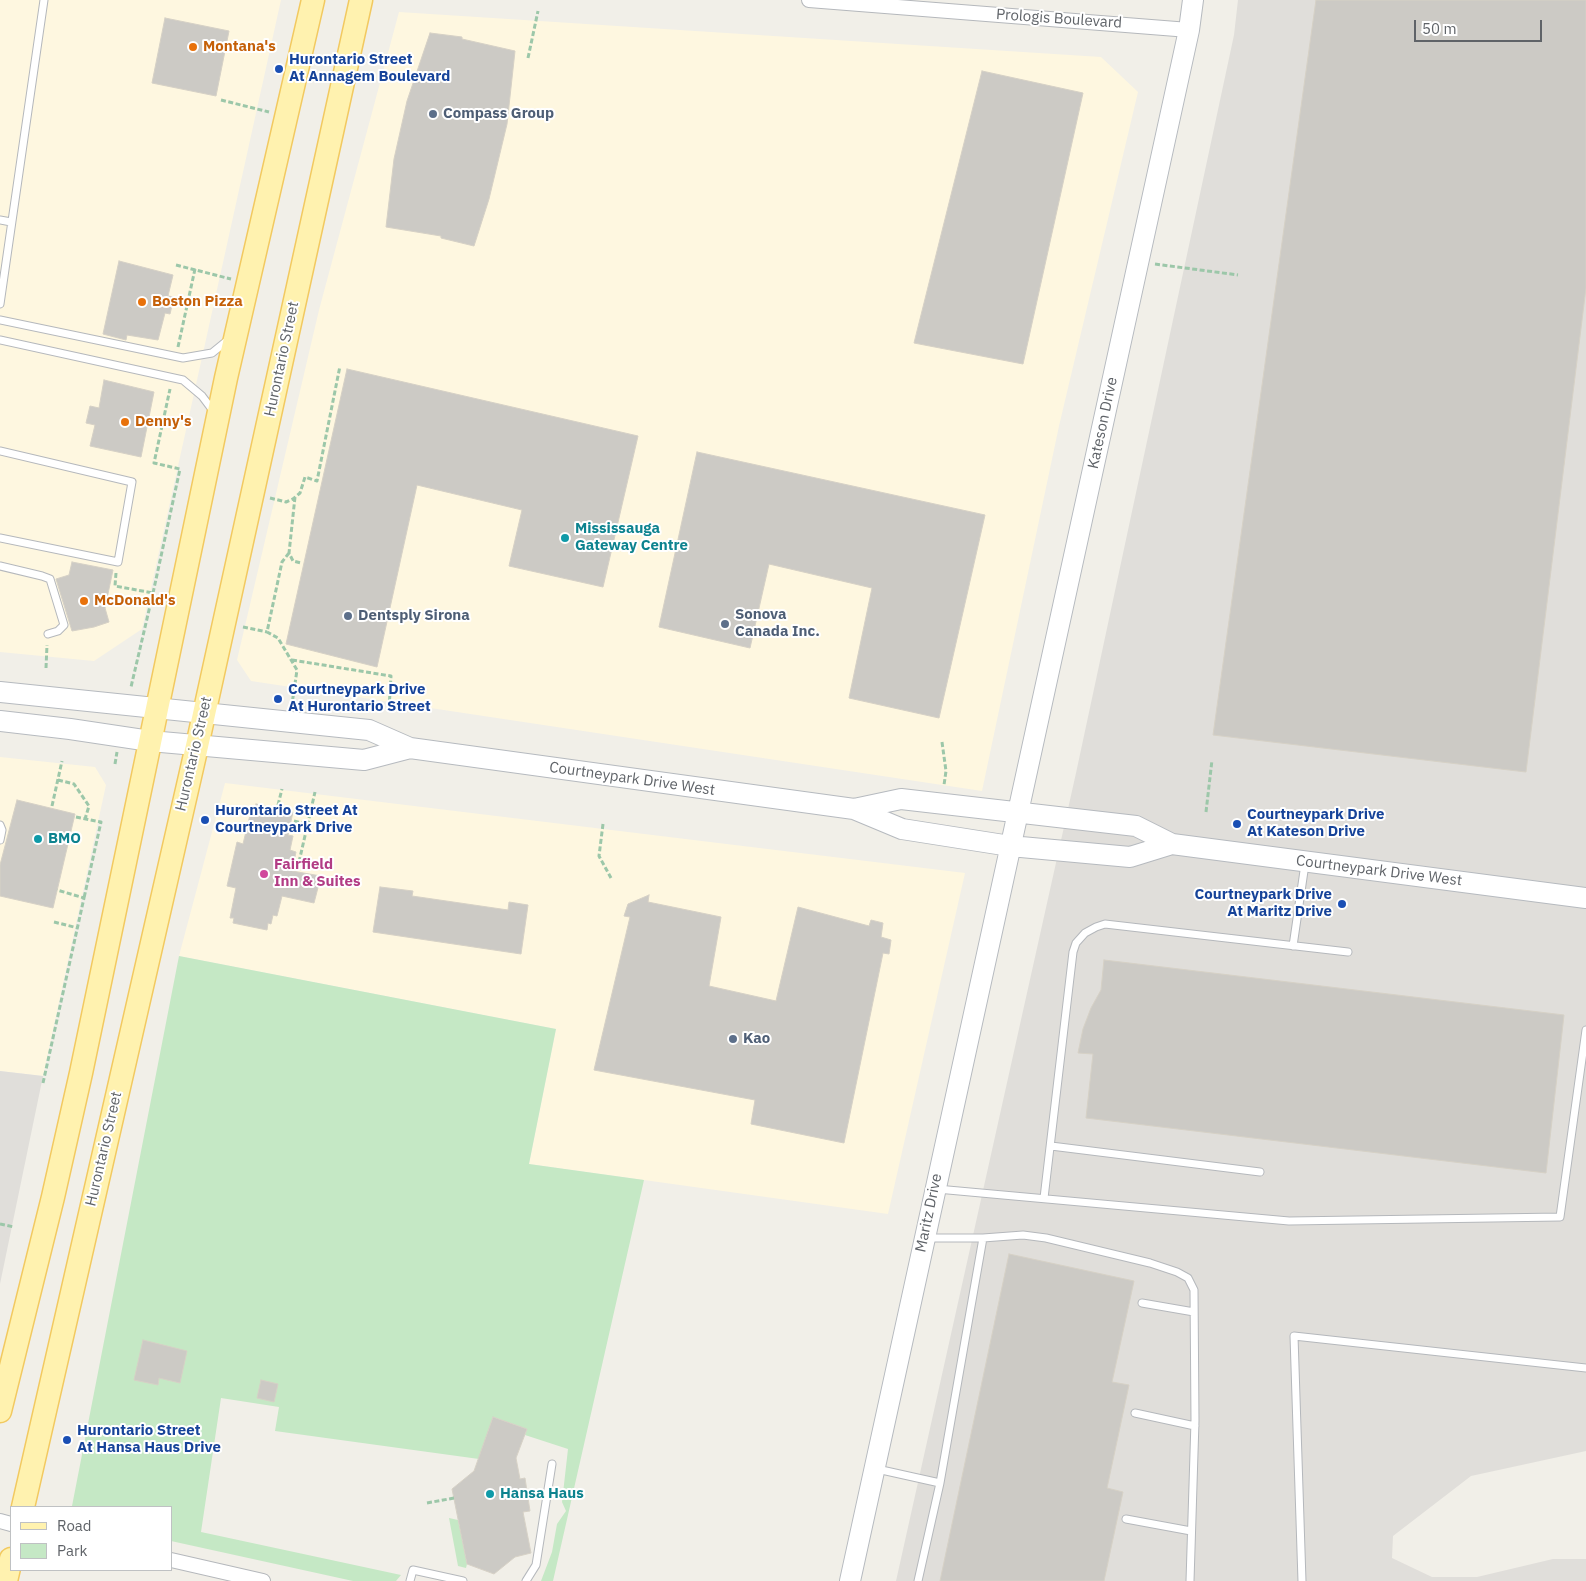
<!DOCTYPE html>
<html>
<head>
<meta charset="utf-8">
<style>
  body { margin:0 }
  #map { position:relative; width:1586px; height:1581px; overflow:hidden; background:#f1efe8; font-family:"IBM Plex Sans",sans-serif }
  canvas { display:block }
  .legend { position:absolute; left:10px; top:1506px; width:162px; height:65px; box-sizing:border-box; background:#fff; border:1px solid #bfc1c3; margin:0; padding:6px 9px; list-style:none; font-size:15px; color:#5f6368 }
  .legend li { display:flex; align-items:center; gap:10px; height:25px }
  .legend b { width:25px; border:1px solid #bfc1c3 }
  .scale { position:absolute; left:1414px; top:20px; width:128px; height:22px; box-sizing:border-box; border:2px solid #5f6368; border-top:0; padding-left:6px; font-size:15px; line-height:18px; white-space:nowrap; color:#5f6368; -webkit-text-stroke:4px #fff; paint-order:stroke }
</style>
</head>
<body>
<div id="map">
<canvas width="1586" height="1581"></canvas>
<ul class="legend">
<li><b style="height:6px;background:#fff2af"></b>Road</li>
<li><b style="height:14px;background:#c5e8c5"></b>Park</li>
</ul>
<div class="scale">50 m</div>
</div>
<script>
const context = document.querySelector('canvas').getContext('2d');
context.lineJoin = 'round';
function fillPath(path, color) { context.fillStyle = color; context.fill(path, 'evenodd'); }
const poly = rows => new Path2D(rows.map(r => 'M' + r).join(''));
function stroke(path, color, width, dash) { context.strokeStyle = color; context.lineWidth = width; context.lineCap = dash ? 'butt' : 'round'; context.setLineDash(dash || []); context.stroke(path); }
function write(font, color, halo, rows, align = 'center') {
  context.font = font + ' "IBM Plex Sans",sans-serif'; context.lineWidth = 4; context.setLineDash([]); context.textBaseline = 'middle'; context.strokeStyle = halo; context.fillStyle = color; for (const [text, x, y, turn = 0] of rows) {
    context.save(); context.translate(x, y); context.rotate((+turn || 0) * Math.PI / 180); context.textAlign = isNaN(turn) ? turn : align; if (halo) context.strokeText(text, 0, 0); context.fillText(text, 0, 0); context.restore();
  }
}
fillPath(poly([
  [0,0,281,0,142,629,94,661,0,652],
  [399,12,1101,57,1138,92,1059,426,982,791,251,681,237,660,319,310],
  [0,757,95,767,106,785,43,1076,0,1071],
  [225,783,965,873,888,1214,529,1164,556,1029,179,956]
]), '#fef7e0');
fillPath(poly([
  [1238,0,1586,0,1586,1451,1471,1476,1393,1536,1392,1558,1432,1577,1477,1577,1553,1559,1586,1559,1586,1581,896,1581,1076,773,1234,35],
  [0,1071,43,1076,0,1284]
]), '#e0deda');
fillPath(poly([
  [179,956,556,1029,529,1164,644,1180,553,1581,541,1581,552,1552,557,1524,566,1511,562,1502,568,1449,525,1435,527,1429,493,1417,479,1459,275,1431,279,1407,221,1398,201,1532,401,1575,396,1581,353,1581,171,1541,171,1507,72,1506],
  [449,1518,458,1520,467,1564,466,1568,458,1566]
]), '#c5e8c5');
const building = poly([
  [1316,0,1586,0,1586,288,1526,772,1213,735,1316,0],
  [165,18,229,31,216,96,152,83,165,18],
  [430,33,462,37,462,39,515,51,507,124,489,199,474,246,441,238,441,236,386,227,394,159,407,101,430,33],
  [982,71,1083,93,1023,364,914,343,982,71],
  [119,261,173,275,168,296,174,297,170,314,165,313,158,340,127,335,126,340,103,334,119,261],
  [347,369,638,436,603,587,509,566,522,510,417,485,377,667,286,644,347,369],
  [104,380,154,392,141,457,90,446,95,425,86,423,90,406,99,408,104,380],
  [697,452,985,515,939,718,849,698,872,588,769,564,750,648,659,627,697,452],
  [72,562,113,570,105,608,109,622,94,627,72,631,56,579,69,575,72,562],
  [17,800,75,814,53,908,0,896,0,865,17,800],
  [256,804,293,812,288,835,293,836,290,850,296,852,292,871,321,876,314,903,282,896,277,916,273,915,271,924,268,923,267,930,233,923,234,918,230,918,236,888,227,886,237,842,243,844,250,815,254,815,256,804],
  [380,887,413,891,412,896,508,910,509,902,528,905,521,954,373,932,380,887],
  [649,895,648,902,721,917,709,986,776,1001,798,907,869,926,871,920,883,923,881,937,891,940,889,954,883,953,844,1143,751,1124,755,1100,594,1070,630,917,624,916,628,904,649,895],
  [1104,960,1564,1015,1546,1173,1086,1118,1093,1054,1078,1053,1083,1029,1091,1008,1101,990,1104,960],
  [1009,1254,1134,1281,1112,1382,1129,1385,1107,1488,1123,1492,1104,1581,940,1581,1009,1254],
  [143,1340,187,1351,180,1383,159,1378,158,1385,134,1380,143,1340],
  [261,1380,278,1384,274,1402,257,1398,261,1380],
  [493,1417,527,1429,516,1458,520,1479,525,1478,530,1511,523,1512,531,1553,515,1557,494,1574,467,1564,452,1489,474,1471,493,1417]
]);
fillPath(building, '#cccac5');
stroke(building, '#d6d1c6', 1);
const lane = poly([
  [0,220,11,222],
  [0,304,44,0],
  [0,320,183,358,212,353,228,340],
  [0,340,183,380,202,396,214,412],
  [0,451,132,482,118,562,0,538],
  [0,566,42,576,50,579,64,625,58,631,48,634],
  [0,825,2,830,0,840],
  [1293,946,1305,864],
  [1051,1146,1260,1172],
  [937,1189,1289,1221,1560,1217,1586,1030],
  [1044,1198,1073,952,1076,943,1085,933,1096,927,1105,924,1348,952],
  [926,1238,983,1238,1023,1235,1046,1238,1150,1263,1177,1272,1188,1278,1194,1290,1195,1421,1190,1581],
  [1142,1303,1194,1312],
  [1135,1413,1195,1426],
  [877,1469,940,1483,918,1581],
  [940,1483,983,1238],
  [1126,1519,1191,1531],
  [410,1581,413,1570,463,1581],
  [526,1581,536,1565,552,1464],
  [1302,1581,1294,1336,1586,1368]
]);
const street = poly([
  [809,0,1189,30],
  [0,1521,11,1524],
  [171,1560,263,1581]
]);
const secondary = poly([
  [0,692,369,730,410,748,854,809,902,829,1010,846,1130,857,1172,844],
  [0,721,70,729,150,741,364,760,410,748],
  [854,809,901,799,1136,826,1172,844,1586,898],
  [850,1581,1189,30,1193,0]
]);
const primary = poly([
  [0,1411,53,1197,81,1073,226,378,313,0],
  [23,1507,197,746,361,0],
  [6,1581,11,1559]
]);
stroke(lane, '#b5b8bc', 9);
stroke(street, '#b5b8bc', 16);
stroke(secondary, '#b6babf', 22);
stroke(primary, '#f2c960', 25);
stroke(poly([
  [528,58,538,11],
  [221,100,269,112],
  [1155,264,1238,275],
  [176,265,231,279],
  [178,347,195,269],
  [295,497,289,553,293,561,301,563],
  [270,498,286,502,293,499,300,493,305,477,317,481,340,366],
  [289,553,282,562,267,632,278,638,297,670,292,704],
  [116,573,115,586,153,593,131,687],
  [153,593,180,469,154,463,170,389],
  [243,627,267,632],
  [292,660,391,676,389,709],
  [46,668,47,645],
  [942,742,946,771,944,785],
  [115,764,117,752],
  [58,780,74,784,89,806,85,819],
  [278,805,282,789],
  [52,806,62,761],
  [1206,812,1212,760],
  [76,817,101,822,84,898],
  [294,821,307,824],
  [603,824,599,856,611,878],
  [299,862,315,792],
  [54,922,78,928],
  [43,1083,84,898,57,890],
  [0,1224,14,1227],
  [427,1503,454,1498]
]), '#9cc7a9', 3, [5, 2.5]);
stroke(lane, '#fff', 7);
stroke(street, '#fff', 14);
stroke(secondary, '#fff', 20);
stroke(primary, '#fff2af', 22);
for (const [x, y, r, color] of [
  [193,47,5,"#e8710a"],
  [279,69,5,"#1a4fb4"],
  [433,114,5,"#5c6f8a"],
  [142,302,5,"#e8710a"],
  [125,422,5,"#e8710a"],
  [565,538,5,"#0f9aa8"],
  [84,601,5,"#e8710a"],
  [348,616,5,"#5c6f8a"],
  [725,624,5,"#5c6f8a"],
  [278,699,5,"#1a4fb4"],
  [205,820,5,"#1a4fb4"],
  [1237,824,5,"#1a4fb4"],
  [38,839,5,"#0f9aa8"],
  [264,874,5,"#d1479c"],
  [1342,904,5,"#1a4fb4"],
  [733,1039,5,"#5c6f8a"],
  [67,1440,5,"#1a4fb4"],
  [490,1494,5,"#0f9aa8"]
]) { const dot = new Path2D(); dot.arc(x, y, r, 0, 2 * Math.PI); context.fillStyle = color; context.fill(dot); stroke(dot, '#fff', 2); }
write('15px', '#5f6368', '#fff', [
  ["Prologis Boulevard",1059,19,4],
  ["Hurontario Street",282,359,-78],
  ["Kateson Drive",1103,423,-78],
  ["Hurontario Street",194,754,-77],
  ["Courtneypark Drive West",632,779,8],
  ["Courtneypark Drive West",1379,871,7],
  ["Hurontario Street",104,1149,-77],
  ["Maritz Drive",929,1213,-78]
]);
write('bold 15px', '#c56008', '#fff', [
  ["Montana's",203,47],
  ["Boston Pizza",152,302],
  ["Denny's",135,422],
  ["McDonald's",94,601]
], 'left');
write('bold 15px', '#164399', '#fff', [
  ["Hurontario Street",289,60],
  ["At Annagem Boulevard",289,77],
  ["Courtneypark Drive",288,690],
  ["At Hurontario Street",288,707],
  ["Hurontario Street At",215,811],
  ["Courtneypark Drive",215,828],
  ["Courtneypark Drive",1247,815],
  ["At Kateson Drive",1247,832],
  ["Courtneypark Drive",1332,895,"right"],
  ["At Maritz Drive",1332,912,"right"],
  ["Hurontario Street",77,1431],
  ["At Hansa Haus Drive",77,1448]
], 'left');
write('bold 15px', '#4e5e75', '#fff', [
  ["Compass Group",443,114],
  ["Sonova",735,615],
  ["Canada Inc.",735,632],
  ["Dentsply Sirona",358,616],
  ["Kao",743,1039]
], 'left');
write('bold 15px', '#0d838f', '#fff', [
  ["Mississauga",575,529],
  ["Gateway Centre",575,546],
  ["BMO",48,839],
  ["Hansa Haus",500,1494]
], 'left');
write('bold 15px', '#b23c85', '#fff', [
  ["Fairfield",274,865],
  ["Inn & Suites",274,882]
], 'left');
</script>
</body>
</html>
